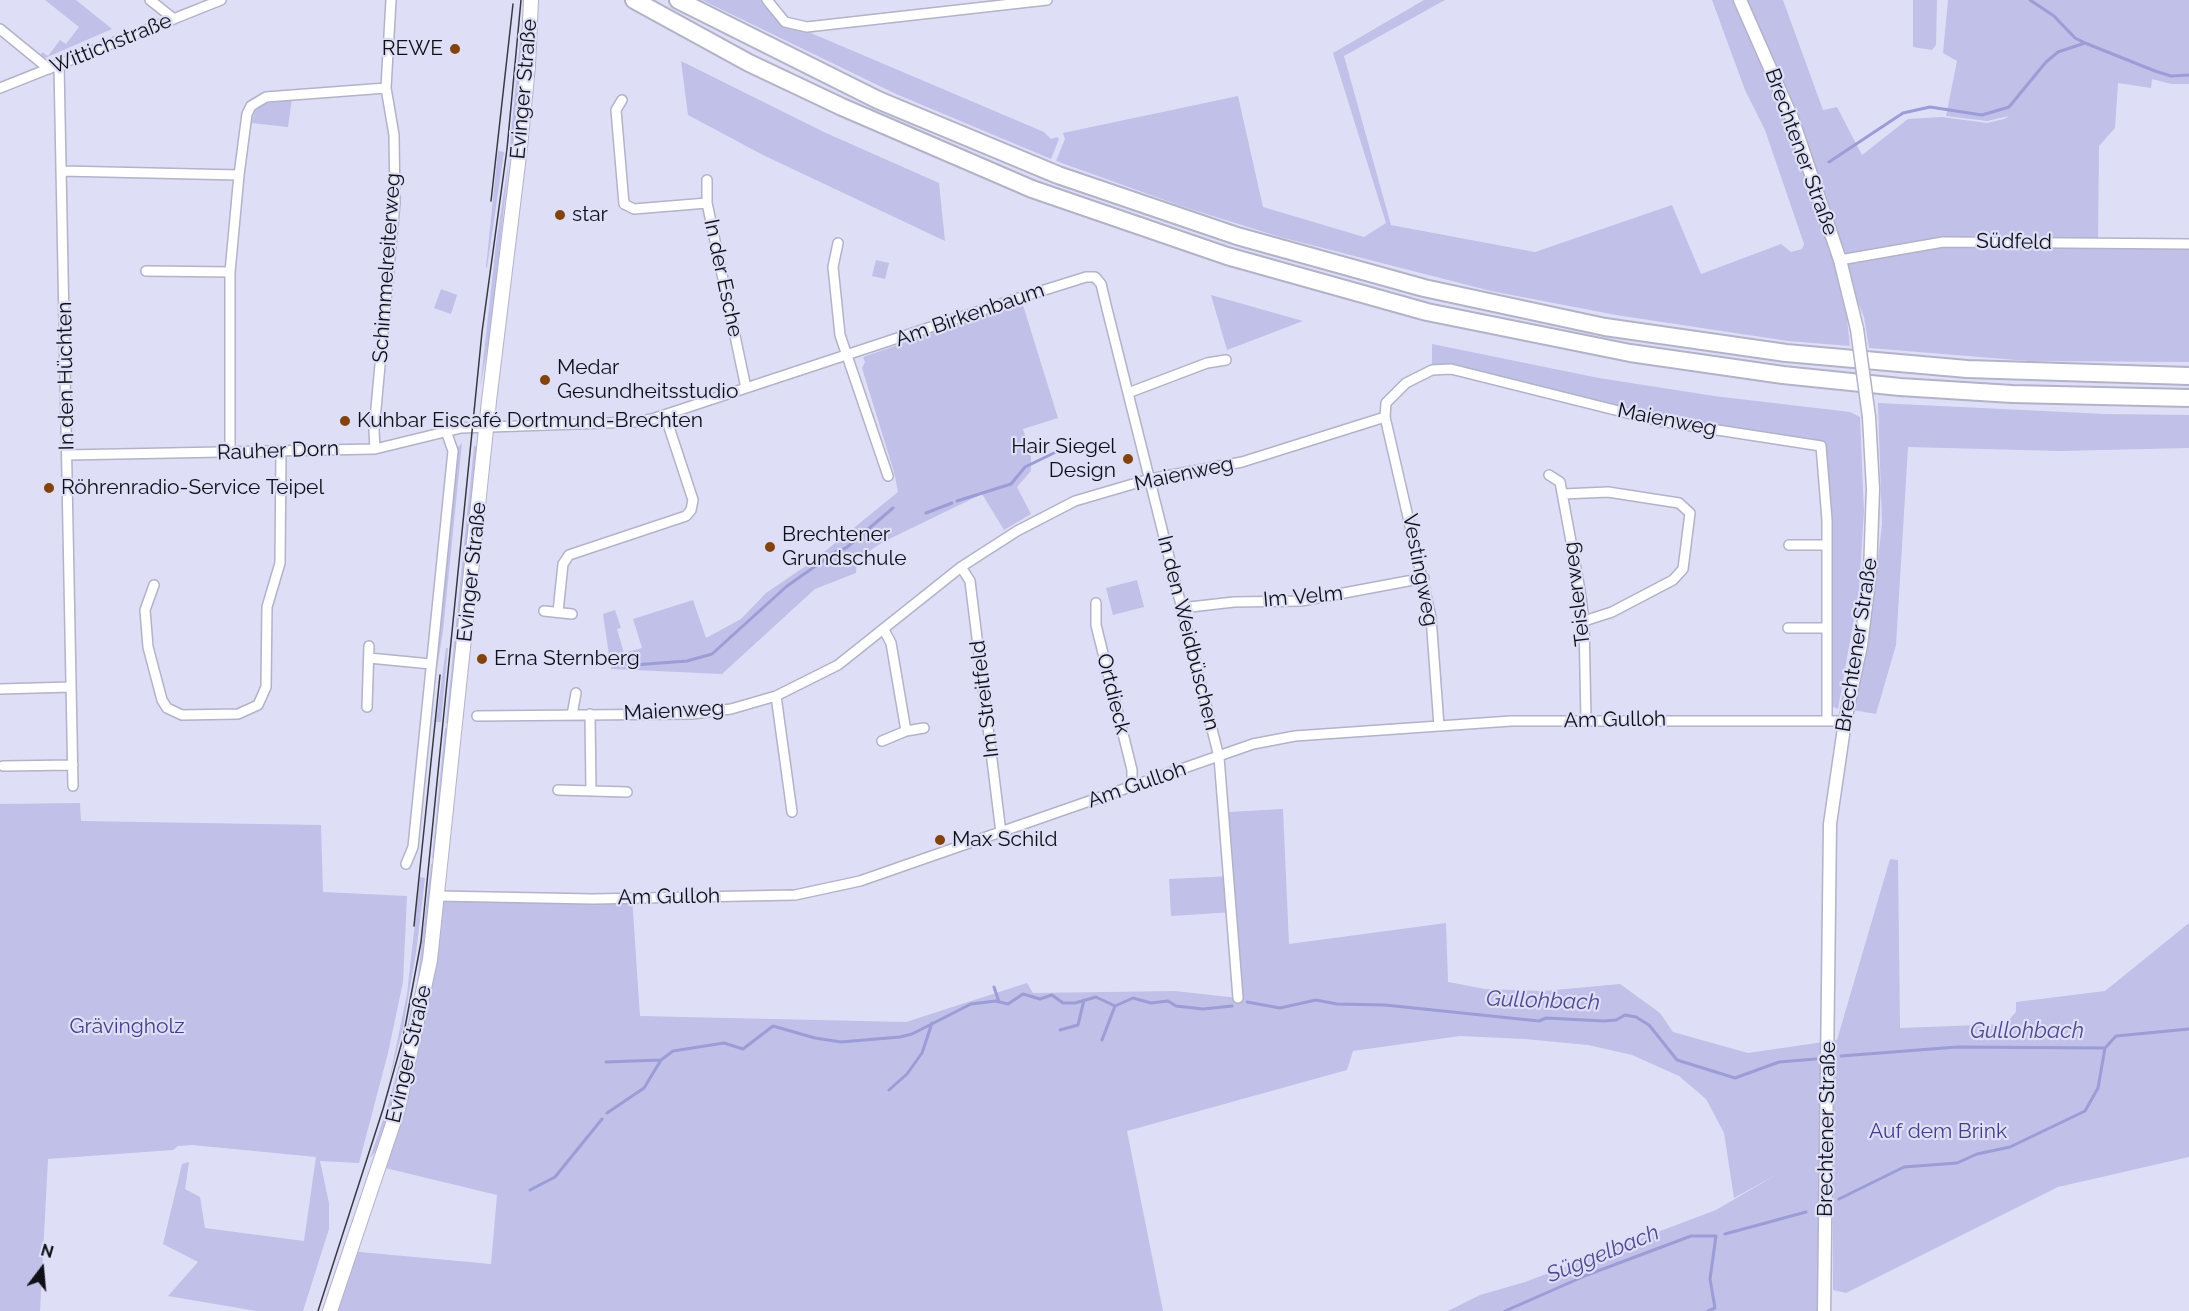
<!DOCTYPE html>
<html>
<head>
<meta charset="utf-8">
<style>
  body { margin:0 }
  #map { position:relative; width:2189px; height:1311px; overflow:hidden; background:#dedff6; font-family:Raleway,sans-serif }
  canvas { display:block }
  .north { position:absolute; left:12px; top:1239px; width:60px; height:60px; -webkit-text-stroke:4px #dedff6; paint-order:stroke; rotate:16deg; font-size:16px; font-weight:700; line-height:24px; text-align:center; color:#0f0f17 }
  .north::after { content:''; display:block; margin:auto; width:21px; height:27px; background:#0f0f17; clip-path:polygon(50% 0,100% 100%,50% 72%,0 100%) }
</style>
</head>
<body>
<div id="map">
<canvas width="2189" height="1311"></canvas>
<div class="north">N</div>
</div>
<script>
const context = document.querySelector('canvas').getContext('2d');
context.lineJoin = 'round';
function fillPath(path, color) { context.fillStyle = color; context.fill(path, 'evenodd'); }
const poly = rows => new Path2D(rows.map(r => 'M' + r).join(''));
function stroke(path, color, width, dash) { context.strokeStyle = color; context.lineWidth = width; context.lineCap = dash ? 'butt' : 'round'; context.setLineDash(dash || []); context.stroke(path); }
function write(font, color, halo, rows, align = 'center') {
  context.font = font + ' Raleway,sans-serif'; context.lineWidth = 4.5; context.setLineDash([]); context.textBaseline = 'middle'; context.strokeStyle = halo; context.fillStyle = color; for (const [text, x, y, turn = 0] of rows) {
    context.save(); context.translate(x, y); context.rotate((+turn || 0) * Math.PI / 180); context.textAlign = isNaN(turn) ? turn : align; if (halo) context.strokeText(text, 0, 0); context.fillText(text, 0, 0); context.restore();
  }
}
fillPath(poly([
  [45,0,76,0,112,29,45,58,41,55,42,52,48,56,60,40,66,44,79,27],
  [702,0,767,0,785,22,1044,132,1051,139,1057,137,1059,139,1051,159,896,94],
  [1424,0,1445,0,1344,56,1391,225,1535,252,1672,205,1701,274,1781,244,1791,252,1802,249,1804,244,1765,130,1745,90,1712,0,1783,0,1823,110,1837,107,1862,155,1908,119,1942,117,1987,123,2004,119,2009,116,1987,121,1946,116,1957,61,1943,53,1948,0,2189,0,2189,84,2171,84,2152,79,2151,88,2118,83,2115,128,2099,146,2098,243,1949,237,1853,257,1942,245,2189,248,2189,362,2029,361,1869,348,1864,317,1841,263,1850,346,1788,341,1616,315,1491,291,1280,237,1184,207,1056,161,1065,139,1063,133,1238,96,1263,207,1364,237,1386,223,1333,53],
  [1913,0,1937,0,1936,45,1932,50,1913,47],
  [521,30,524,30,513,145,510,145],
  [681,61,826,133,939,183,945,241,763,155,688,115],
  [292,99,288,127,251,123,255,111,263,104],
  [498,151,504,152,487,268,486,267],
  [510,152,491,329,480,389,496,244],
  [876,260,889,263,885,279,872,276],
  [441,289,457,295,451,314,434,308],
  [1211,295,1303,321,1227,350],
  [1022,302,1058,418,1023,429,1031,454,1031,471,1017,487,1031,514,1004,530,982,494,883,542,857,559,856,573,815,589,722,674,611,669,603,614,615,610,621,628,617,629,624,653,642,648,633,619,693,600,706,638,741,619,766,593,813,561,898,492,894,472,862,368,865,362,863,357],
  [1432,344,1599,378,1714,396,1850,412,1860,417,1864,511,1859,590,1838,709,1827,704,1827,520,1821,446,1659,421,1465,371,1432,370],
  [1878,403,2105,414,2189,415,2189,448,2060,451,1908,447,1896,645,1876,714,1853,710,1871,623,1882,524],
  [462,443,443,631,430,713,457,448],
  [474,446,478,447,449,723,446,723],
  [1137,580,1144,607,1113,615,1106,588],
  [446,648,448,648,441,722,436,722],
  [445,728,448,729,435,858,432,858],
  [80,803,81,821,321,825,323,892,407,896,403,982,388,1053,359,1163,320,1161,329,1203,329,1229,303,1311,256,1311,168,1296,198,1262,163,1244,182,1164,189,1162,185,1189,200,1197,205,1228,304,1241,316,1157,192,1145,178,1146,173,1150,48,1159,40,1311,0,1311,0,804],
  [1283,809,1289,944,1446,923,1448,982,1485,989,1543,991,1620,984,1660,1013,1673,1032,1748,1053,1837,1040,1890,859,1898,860,1900,1028,2005,1024,2016,1012,2016,1002,2105,991,2189,923,2189,1157,2058,1187,1846,1293,1833,1290,1833,1215,1825,1219,1822,1311,1448,1311,1480,1295,1525,1282,1716,1210,1779,1173,1734,1198,1724,1133,1706,1099,1679,1076,1632,1055,1588,1045,1525,1039,1460,1036,1353,1051,1347,1070,1127,1131,1163,1311,330,1311,349,1251,491,1264,497,1195,381,1167,438,896,632,897,640,1016,906,1022,1027,983,1033,993,1175,991,1238,998,1235,912,1171,916,1169,879,1233,876,1229,812],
  [431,864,435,864,425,956,396,1093,375,1152,370,1158,389,1103,415,1001],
  [420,877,425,878,416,953,403,1028,388,1086,407,994]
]), '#c0c0e8');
stroke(poly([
  [2030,0,2054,16,2075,38,2085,43,2155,71,2171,76,2189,75],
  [1829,162,1903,113,1930,107,1982,115,2009,107,2046,62,2058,52,2085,43],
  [957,501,1011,484,1025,467,1060,450,1069,451],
  [926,513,952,503],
  [634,665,687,661,712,654,787,586,837,551,846,548,893,508],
  [994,987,999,1002],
  [1247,1002,1280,1008,1316,1000,1337,1004,1385,1005,1539,1021,1546,1018,1604,1021,1616,1020,1625,1015,1636,1017,1649,1025,1677,1060,1735,1078,1779,1062,1816,1059],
  [1060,1030,1078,1025,1084,1000],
  [1102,1040,1115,1006],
  [1841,1056,1957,1047,2105,1048],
  [606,1062,661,1060],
  [889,1090,907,1074,922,1053,932,1023],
  [607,1113,644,1088,661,1060,673,1051,724,1043,743,1049,773,1026,815,1038,841,1042,900,1037,912,1034,971,1004,996,1001,1008,1004,1023,994,1040,999,1052,995,1063,1003,1075,1003,1096,997,1115,1006,1133,998,1151,1003,1168,1001,1176,1006,1203,1009,1232,1006],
  [530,1190,555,1177,602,1119],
  [1839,1199,1904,1167,1957,1163,1977,1154,2010,1147,2085,1111,2098,1088,2105,1048,2116,1036,2189,1029],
  [1725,1234,1806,1212],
  [1505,1311,1587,1275,1691,1236,1716,1236,1710,1279,1715,1308,1708,1311]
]), '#9c9cd7', 3);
const street = poly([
  [150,0,174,19],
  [767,0,785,22,807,27,1047,0],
  [0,29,49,69],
  [59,65,73,786],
  [0,88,221,0],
  [622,100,616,110,624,204,634,209,707,203],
  [62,171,239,175],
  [707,180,707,203,746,388],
  [838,243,833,267,840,335,888,476],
  [1840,260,1943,242,2189,244],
  [146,271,230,272],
  [1128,393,1207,363,1226,360],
  [1385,417,1431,617,1439,726],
  [375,449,374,430,395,203,394,135,386,88,391,0],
  [230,453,230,272,239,175,247,114,251,106,266,97,386,88],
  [67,455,375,449,461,428,634,422,652,419,1022,297,1086,277,1095,277,1101,284,1107,309,1219,757,1238,998],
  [1549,475,1560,482,1580,590,1584,621,1586,721],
  [1563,494,1608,492,1679,503,1690,513,1683,569,1673,580,1612,612,1584,621],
  [1789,545,1827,545],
  [961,567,970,581,1001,833],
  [154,585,145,610,148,647,162,700,167,708,182,715,238,714,258,705,266,687,267,607,280,563,281,451],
  [1096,603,1096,625,1132,770,1132,785],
  [1181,608,1234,602,1301,601,1424,578],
  [544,611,572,614],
  [558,612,563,564,569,555,686,516,691,510,693,500,665,415],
  [1788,628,1827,628],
  [884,630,891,643,906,731,924,728],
  [369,658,431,664],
  [0,689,71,687],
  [776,696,792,812],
  [367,707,369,646],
  [590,714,591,791],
  [572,715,576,693],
  [477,716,692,714,731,709,776,696,838,665,961,567,1017,531,1075,501,1150,479,1242,462,1385,417,1386,403,1406,383,1432,370,1451,369,1659,421,1821,446,1827,520,1827,720],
  [882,741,906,731],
  [3,766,73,765],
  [558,790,627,792],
  [406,864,413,847,453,451,446,431],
  [438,896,593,899,795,895,860,881,1253,744,1295,736,1511,721,1845,721]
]);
const secondary = poly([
  [1740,0,1792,118,1840,260,1857,329],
  [1824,1311,1830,824,1845,721,1861,645,1870,573,1873,489,1869,417]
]);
const primary = poly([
  [330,1311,398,1109,430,960,489,401,520,147,528,66,531,0]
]);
const highway = poly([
  [634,0,749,63,842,107,1032,189,1227,256,1427,312,1630,353,1783,375,1900,387,2012,394,2189,398],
  [678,0,878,100,1058,175,1237,236,1424,288,1605,327,1786,353,1967,369,2189,376]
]);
stroke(street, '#b2b2c8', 12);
stroke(secondary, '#b2b2c8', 15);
stroke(primary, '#b2b2c8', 16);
stroke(highway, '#b2b2c8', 20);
stroke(street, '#fff', 9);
stroke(secondary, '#fff', 12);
stroke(primary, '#fff', 14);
stroke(highway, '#fff', 16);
stroke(poly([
  [491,201,513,4],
  [414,926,440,675],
  [318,1311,383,1109,403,1038,421,942,482,332,507,149,521,0]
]), '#393944', 1.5);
const secondaryBridge = poly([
  [1857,329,1869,417]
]);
stroke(secondaryBridge, '#b2b2c8', 15, []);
stroke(secondaryBridge, '#fff', 12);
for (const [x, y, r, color] of [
  [455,49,6,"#84430d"],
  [560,215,6,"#84430d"],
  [545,380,6,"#84430d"],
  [345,421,6,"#84430d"],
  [1128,459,6,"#84430d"],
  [49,488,6,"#84430d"],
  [770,547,6,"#84430d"],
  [482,659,6,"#84430d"],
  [940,840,6,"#84430d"]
]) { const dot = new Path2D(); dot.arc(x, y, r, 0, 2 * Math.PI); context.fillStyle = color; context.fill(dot); stroke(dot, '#dedff6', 2); }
write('21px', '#0f0f17', '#dedff6', [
  ["Wittichstraße",111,44,-22],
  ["Evinger Straße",524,89,-85],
  ["Brechtener Straße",1801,152,70],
  ["Südfeld",2014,242,1],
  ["Schimmelreiterweg",387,268,-86],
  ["In der Esche",723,278,78],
  ["Am Birkenbaum",970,315,-19],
  ["In den Hüchten",66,376,-91],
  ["Maienweg",1667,420,11],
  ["Rauher Dorn",278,451,-2],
  ["Maienweg",1184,474,-12],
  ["Vestingweg",1420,570,79],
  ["Evinger Straße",472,572,-84],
  ["Teislerweg",1577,594,-97],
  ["Im Velm",1303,597,-5],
  ["In den Weidbüschen",1188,633,76],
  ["Brechtener Straße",1857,645,-81],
  ["Ortdieck",1113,694,76],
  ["Im Streitfeld",985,699,-97],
  ["Maienweg",674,711,-3],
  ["Am Gulloh",1615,720,-1],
  ["Am Gulloh",1137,785,-19],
  ["Am Gulloh",669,897,-1],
  ["Evinger Straße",409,1054,-77],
  ["Brechtener Straße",1827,1129,-89]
]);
write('21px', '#0f0f17', '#dedff6', [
  ["REWE",443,49,"right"],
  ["star",572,215],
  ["Medar",557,368],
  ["Gesundheitsstudio",557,392],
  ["Kuhbar Eiscafé Dortmund-Brechten",357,421],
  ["Hair Siegel",1116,447,"right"],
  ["Design",1116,471,"right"],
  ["Röhrenradio-Service Teipel",61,488],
  ["Brechtener",782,535],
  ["Grundschule",782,559],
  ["Erna Sternberg",494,659],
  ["Max Schild",952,840]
], 'left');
write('21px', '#453e86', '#dedff6', [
  ["Grävingholz",127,1027],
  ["Auf dem Brink",1938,1132]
]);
write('italic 22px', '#4f4891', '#dedff6', [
  ["Gullohbach",1543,1001,2],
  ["Gullohbach",2027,1031],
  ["Süggelbach",1603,1254,-22]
]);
</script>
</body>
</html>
